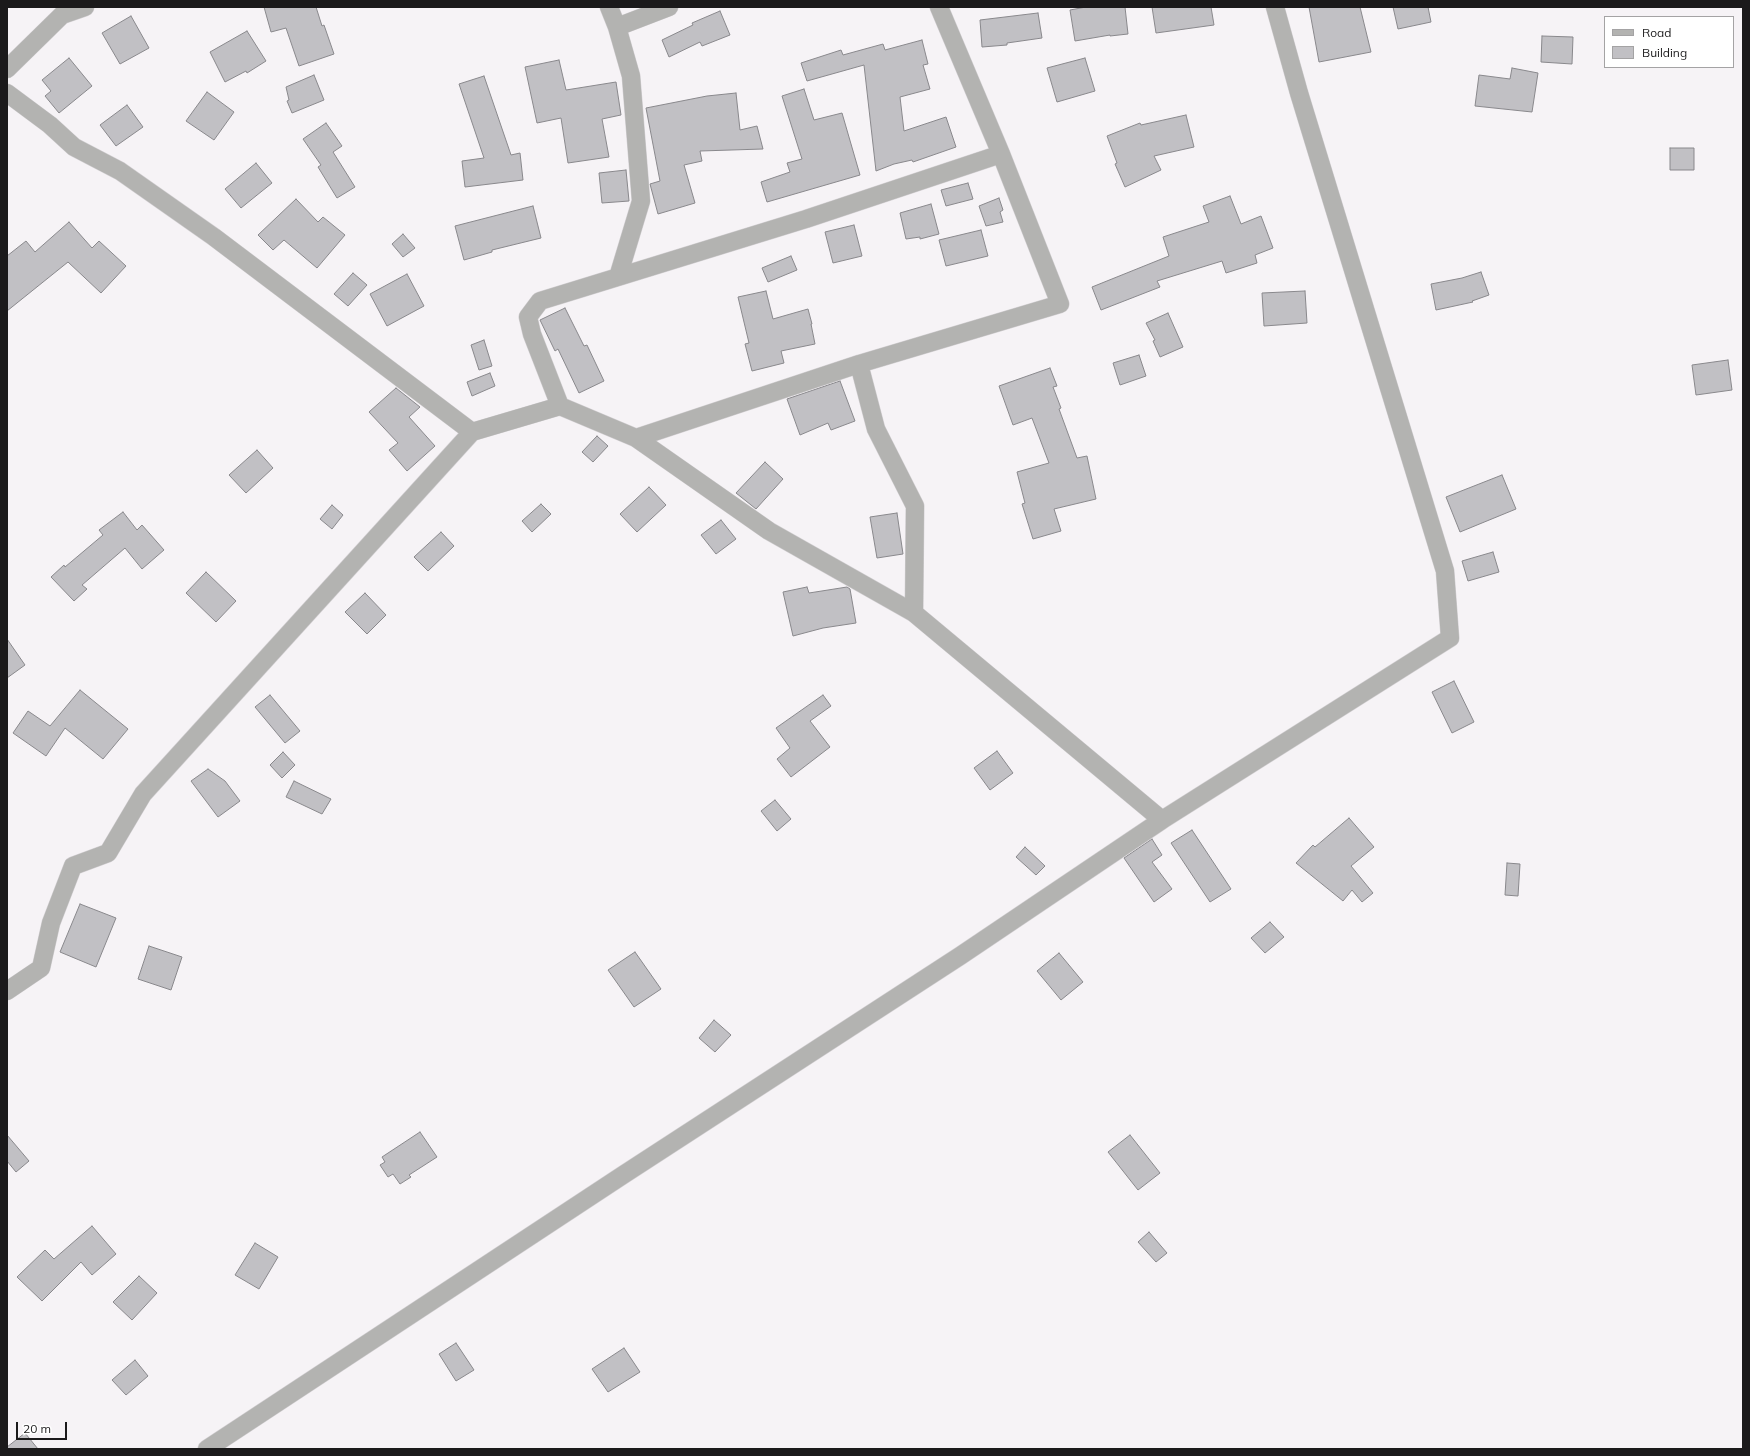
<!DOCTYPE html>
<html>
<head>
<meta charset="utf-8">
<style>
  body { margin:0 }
  #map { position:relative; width:1750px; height:1456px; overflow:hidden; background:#f6f3f6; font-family:Mulish,sans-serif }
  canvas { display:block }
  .frame { position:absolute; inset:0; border:8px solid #1b1a1b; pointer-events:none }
  .legend { position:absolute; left:1604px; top:16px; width:130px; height:52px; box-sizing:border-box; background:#fff; border:1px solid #a4a3a4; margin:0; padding:5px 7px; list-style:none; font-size:12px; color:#1b1a1b }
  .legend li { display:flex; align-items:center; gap:8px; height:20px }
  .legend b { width:20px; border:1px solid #a4a3a4 }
  .scale { position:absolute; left:16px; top:1422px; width:51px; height:18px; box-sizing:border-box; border:2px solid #1b1a1b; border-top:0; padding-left:5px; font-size:12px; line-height:14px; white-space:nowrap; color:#1b1a1b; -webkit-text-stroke:3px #fff; paint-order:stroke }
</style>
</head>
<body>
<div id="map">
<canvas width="1750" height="1456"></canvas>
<div class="frame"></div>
<ul class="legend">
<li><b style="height:5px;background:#b3b3b1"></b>Road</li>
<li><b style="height:11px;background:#c1c0c4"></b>Building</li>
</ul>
<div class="scale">20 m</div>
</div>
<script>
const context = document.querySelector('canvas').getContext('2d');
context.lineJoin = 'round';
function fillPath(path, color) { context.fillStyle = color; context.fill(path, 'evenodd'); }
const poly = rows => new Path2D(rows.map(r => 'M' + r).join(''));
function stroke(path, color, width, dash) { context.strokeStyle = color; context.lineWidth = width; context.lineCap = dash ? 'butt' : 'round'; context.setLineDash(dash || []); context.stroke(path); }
const building = poly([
  [264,7,316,7,322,26,324,25,334,54,299,66,286,28,271,32,264,7],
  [1086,7,1125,7,1128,34,1110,36,1110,35,1075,41,1070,10,1086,7],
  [1152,7,1211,7,1214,25,1156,33,1152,7],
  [1309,7,1360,7,1371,52,1319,62,1309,7],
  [1393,7,1428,7,1431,22,1398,29,1393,7],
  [720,11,730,35,702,46,700,42,669,57,662,40,693,25,692,23,720,11],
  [1038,13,1042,38,1007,43,1007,45,982,47,980,20,1038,13],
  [131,16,149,48,120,64,102,33,131,16],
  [247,31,266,61,247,73,246,71,225,82,210,52,247,31],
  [1542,36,1573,37,1572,64,1541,62,1542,36],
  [922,40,928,64,923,65,930,89,900,97,904,131,946,117,956,147,913,162,912,160,894,164,876,171,864,65,807,81,801,63,841,50,843,55,883,44,885,50,922,40],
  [69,58,92,86,59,113,45,96,51,91,42,80,69,58],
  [1085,58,1095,91,1057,102,1047,68,1085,58],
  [559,60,566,90,616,82,621,115,602,119,609,157,568,163,561,118,537,123,525,67,559,60],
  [1512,68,1538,73,1532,112,1475,106,1479,75,1510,79,1512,68],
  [314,75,324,100,292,113,287,101,289,100,286,87,314,75],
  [484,76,511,155,520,153,523,180,465,187,462,161,484,158,459,84,484,76],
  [804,89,814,120,842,113,860,175,767,202,761,182,790,172,787,163,802,159,782,96,804,89],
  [207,92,234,112,214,140,186,121,207,92],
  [736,93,740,130,757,126,763,149,700,151,702,161,684,165,695,203,658,214,650,184,660,181,646,108,707,96,736,93],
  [127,105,143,127,116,146,100,125,127,105],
  [1186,115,1194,147,1154,156,1161,170,1125,187,1115,164,1117,163,1107,136,1140,123,1141,125,1186,115],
  [326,123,342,146,333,152,355,187,337,198,318,167,321,165,303,139,326,123],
  [1670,148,1694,148,1694,170,1670,170,1670,148],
  [256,163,272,183,241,208,225,189,256,163],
  [626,170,629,201,602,203,599,173,626,170],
  [968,183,973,199,946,206,941,190,968,183],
  [1230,196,1241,224,1261,216,1273,248,1255,255,1257,263,1226,273,1222,261,1157,281,1160,287,1101,310,1092,287,1169,256,1163,237,1209,222,1203,206,1230,196],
  [999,198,1003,210,1000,212,1003,222,986,226,979,206,999,198],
  [296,199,318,222,323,217,345,235,317,268,284,240,273,250,258,235,296,199],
  [931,204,939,234,920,239,920,237,906,239,900,213,931,204],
  [533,206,541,238,492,250,492,252,464,260,455,226,533,206],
  [69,222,92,248,99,241,126,266,101,293,68,262,7,311,7,256,26,241,35,252,69,222],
  [854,225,862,256,833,263,825,232,854,225],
  [981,230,988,256,946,266,939,240,981,230],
  [403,234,415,248,403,257,392,244,403,234],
  [791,256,797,270,768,282,762,268,791,256],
  [1481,272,1489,295,1472,301,1473,302,1436,310,1431,284,1462,278,1481,272],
  [353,273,367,285,348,306,334,294,353,273],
  [407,274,424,306,387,326,370,294,407,274],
  [766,291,773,319,808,309,812,324,811,324,815,344,781,351,784,363,752,371,745,344,749,343,738,297,766,291],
  [1305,291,1307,323,1264,326,1262,293,1305,291],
  [565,308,584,346,587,345,604,381,579,393,558,349,555,351,540,320,565,308],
  [1168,313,1183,347,1160,357,1153,341,1155,340,1146,323,1168,313],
  [484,340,492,366,479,370,471,345,484,340],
  [1139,355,1146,376,1120,385,1113,363,1139,355],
  [1728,360,1732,390,1696,395,1692,365,1728,360],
  [1050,368,1057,386,1053,387,1061,408,1059,409,1077,458,1087,456,1096,499,1054,509,1061,531,1033,539,1022,504,1025,503,1017,472,1049,463,1032,418,1013,425,999,386,1050,368],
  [490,373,495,386,472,396,467,382,490,373],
  [840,381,855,421,831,430,828,423,800,435,787,399,840,381],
  [396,388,420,407,409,417,435,446,407,471,389,450,398,443,369,412,396,388],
  [597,436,608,446,593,462,582,452,597,436],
  [257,450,273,468,246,493,229,475,257,450],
  [765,462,783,479,756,509,736,493,765,462],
  [1502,475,1516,509,1460,532,1446,497,1502,475],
  [649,487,666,505,637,532,620,514,649,487],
  [541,504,551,514,532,532,522,521,541,504],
  [332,505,343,515,332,529,320,519,332,505],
  [123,512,137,530,142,525,164,550,142,569,125,548,82,585,87,589,74,601,51,577,64,565,65,567,103,535,99,530,123,512],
  [897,513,903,554,877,558,870,517,897,513],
  [721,520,736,539,716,554,701,535,721,520],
  [441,532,454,546,428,571,414,557,441,532],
  [1493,552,1499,572,1468,581,1462,561,1493,552],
  [206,572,236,601,216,622,186,593,206,572],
  [807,587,809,593,847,587,850,589,856,623,823,628,793,636,783,592,807,587],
  [365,593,386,615,367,634,345,612,365,593],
  [7,639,25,665,7,678,7,639],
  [1454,681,1474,722,1452,733,1432,692,1454,681],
  [80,690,128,729,103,759,65,728,46,756,13,733,28,711,50,726,80,690],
  [270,695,300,731,285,743,255,707,270,695],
  [823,695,831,706,810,721,830,747,791,777,777,759,790,748,776,728,823,695],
  [997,751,1013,773,990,790,974,768,997,751],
  [283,752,295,765,282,778,270,765,283,752],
  [208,769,225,781,240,801,218,817,191,781,208,769],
  [294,781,331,799,322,814,286,797,294,781],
  [775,800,791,819,777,831,761,811,775,800],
  [1349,818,1374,847,1351,866,1373,893,1362,902,1352,890,1343,901,1296,863,1313,845,1315,847,1349,818],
  [1192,830,1231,889,1210,902,1171,843,1192,830],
  [1152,839,1162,855,1152,862,1172,889,1154,902,1124,858,1152,839],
  [1025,847,1045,866,1036,875,1016,857,1025,847],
  [1507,863,1520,864,1518,896,1505,895,1507,863],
  [80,904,116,918,96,967,60,952,80,904],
  [1270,922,1284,937,1265,953,1251,938,1270,922],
  [149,946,182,957,171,990,138,979,149,946],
  [635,952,661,989,634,1007,608,970,635,952],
  [1059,953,1083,982,1061,1000,1037,971,1059,953],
  [714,1020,731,1035,715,1052,699,1038,714,1020],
  [420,1132,437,1157,409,1175,411,1177,400,1184,393,1174,388,1177,380,1165,385,1162,382,1157,420,1132],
  [7,1135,29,1161,16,1172,7,1161,7,1135],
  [1130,1135,1160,1173,1138,1190,1108,1152,1130,1135],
  [92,1226,116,1254,92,1275,81,1262,42,1301,17,1277,45,1250,54,1259,92,1226],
  [1149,1232,1167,1253,1156,1262,1138,1242,1149,1232],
  [255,1243,278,1257,259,1289,235,1275,255,1243],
  [139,1276,157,1293,132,1320,113,1302,139,1276],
  [456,1343,474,1370,456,1381,439,1354,456,1343],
  [624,1348,640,1372,608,1392,592,1369,624,1348],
  [135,1360,148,1376,126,1395,112,1380,135,1360],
  [25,1433,38,1449,7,1449,7,1447,25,1433]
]);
fillPath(building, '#c1c0c4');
stroke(building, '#89888c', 1);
const street = poly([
  [609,7,617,27,631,76,641,201,618,277,806,219,1001,154],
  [617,27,669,7],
  [7,69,62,15,85,7],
  [7,93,50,125,74,147,120,171,214,237,472,432,560,406,636,438,769,531,914,613,1162,820,960,956,623,1175,207,1449],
  [859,364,876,429,915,506,914,613],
  [560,406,532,334,528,317,540,301,618,277],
  [636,438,859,364,1060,304,1001,154,939,7],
  [1162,820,1450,638,1445,571,1299,93,1275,7],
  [7,991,41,968,51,923,73,866,108,853,143,794,472,432]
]);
stroke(street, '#d3d0d3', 19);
stroke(street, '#b3b3b1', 18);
</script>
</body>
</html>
